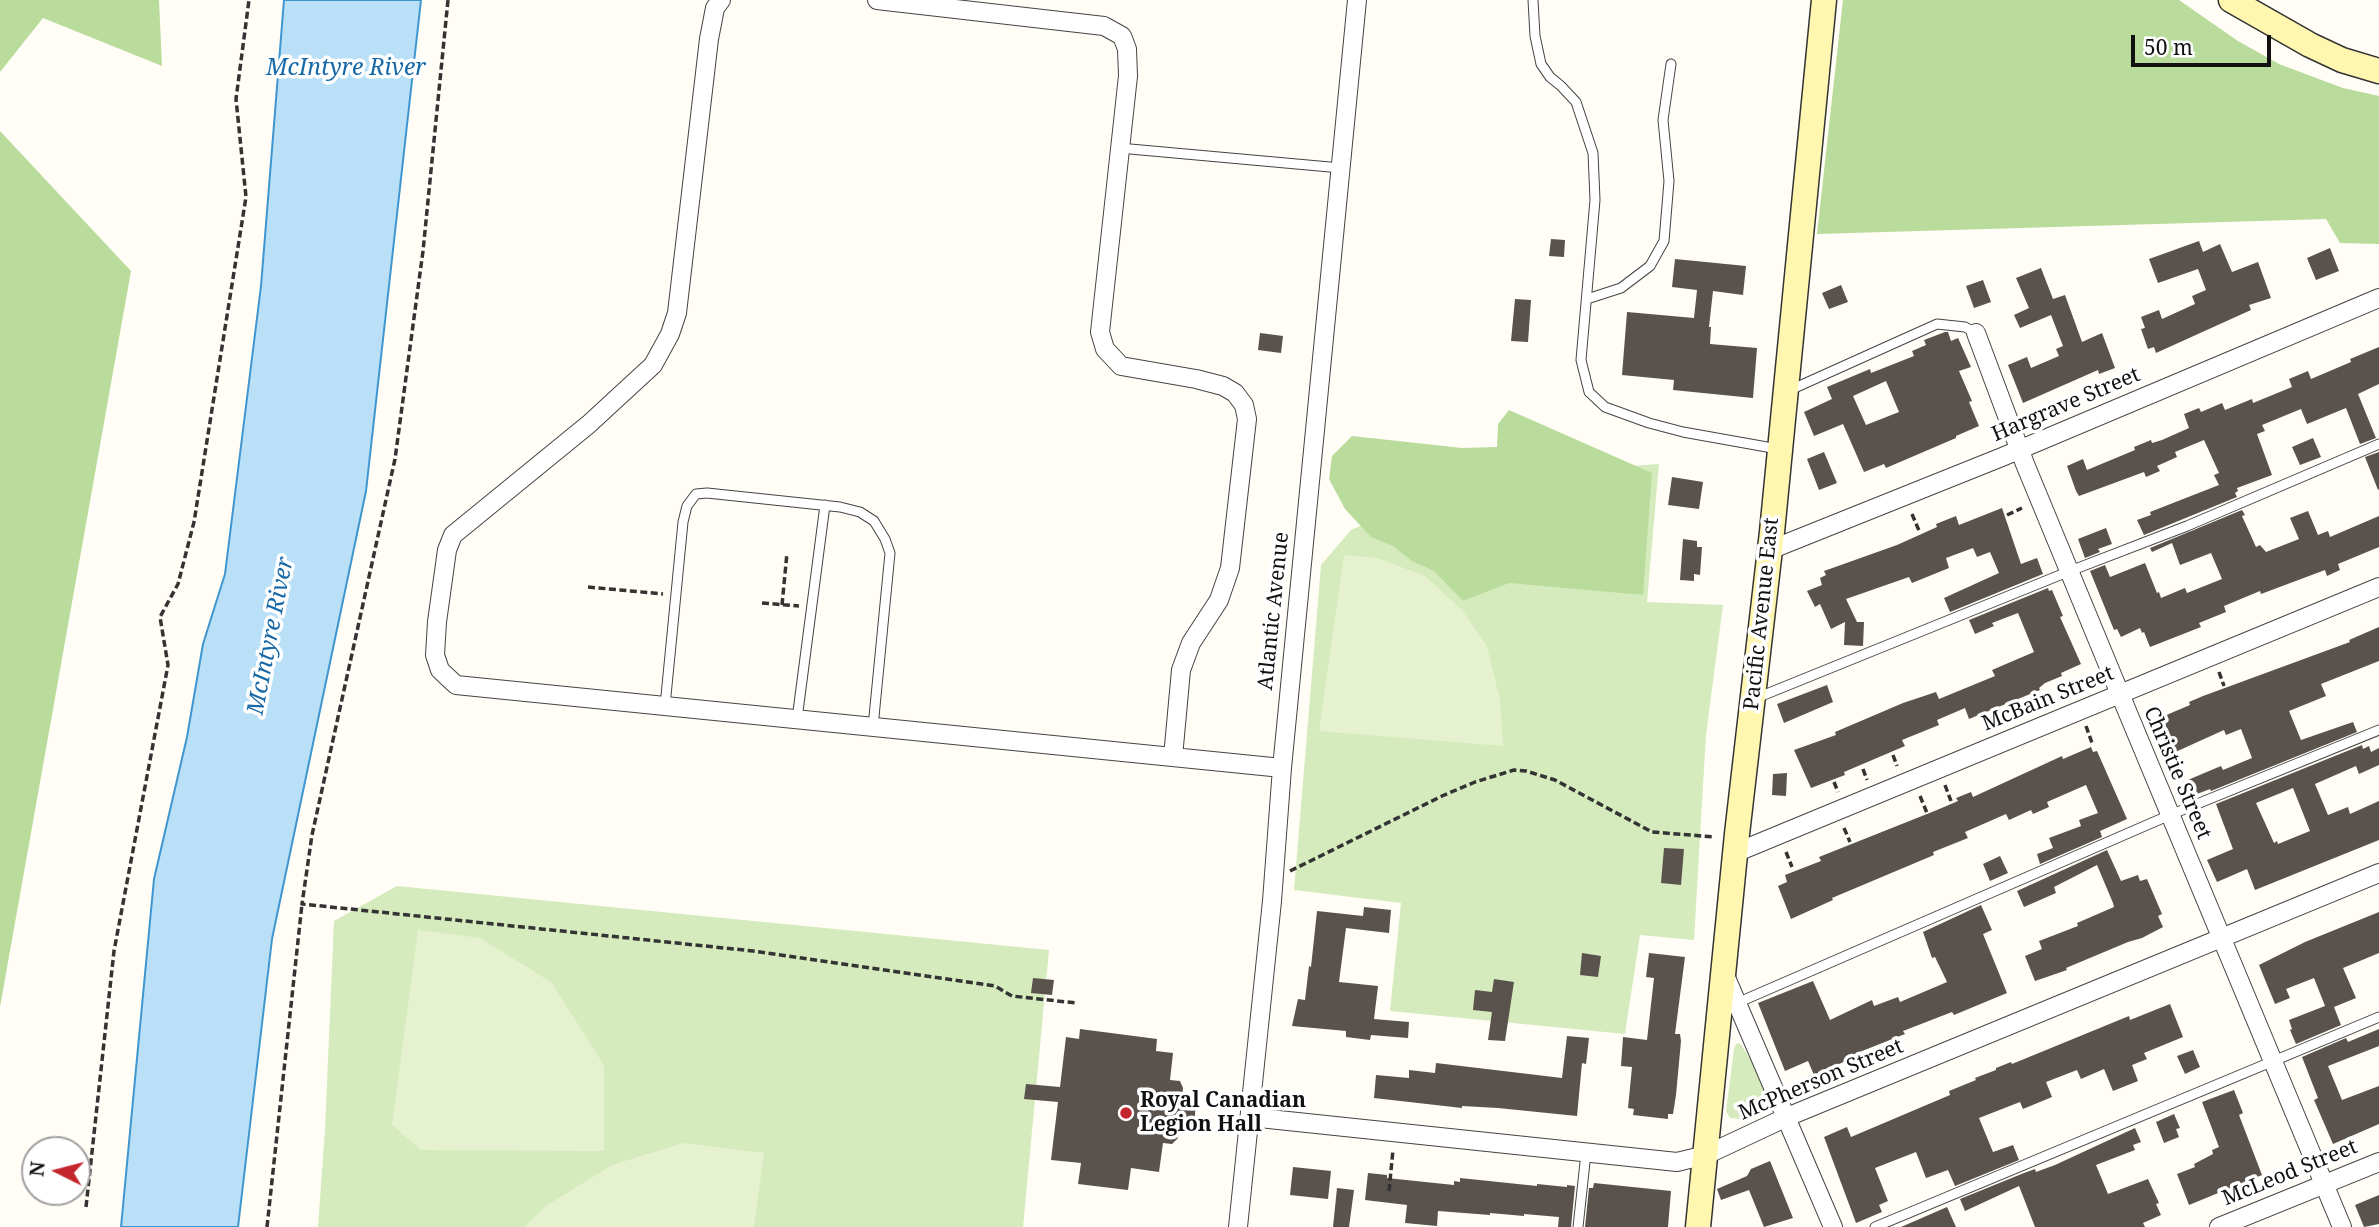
<!DOCTYPE html>
<html>
<head>
<meta charset="utf-8">
<style>
  body { margin:0 }
  #map { position:relative; width:2379px; height:1227px; overflow:hidden; background:#fffdf5; font-family:"Noto Serif",serif }
  canvas { display:block }
  .north { position:absolute; left:21px; top:1136px; width:70px; height:70px; box-sizing:border-box; background:#fff; border:2px solid #a0a0a0; border-radius:50%; rotate:276deg; font-size:19px; font-weight:700; line-height:28px; text-align:center; color:#111 }
  .north::after { content:''; display:block; margin:auto; width:24px; height:32px; background:#c4262e; clip-path:polygon(50% 0,100% 100%,50% 72%,0 100%) }
  .scale { position:absolute; left:2131px; top:35px; width:140px; height:32px; box-sizing:border-box; border:4px solid #111; border-top:0; padding-left:9px; font-size:21px; line-height:24px; white-space:nowrap; color:#111; -webkit-text-stroke:5px #fff; paint-order:stroke }
</style>
</head>
<body>
<div id="map">
<canvas width="2379" height="1227"></canvas>
<div class="north">N</div>
<div class="scale">50 m</div>
</div>
<script>
const context = document.querySelector('canvas').getContext('2d');
context.lineJoin = 'round';
function fillPath(path, color) { context.fillStyle = color; context.fill(path, 'evenodd'); }
const poly = rows => new Path2D(rows.map(r => 'M' + r).join(''));
function stroke(path, color, width, dash) { context.strokeStyle = color; context.lineWidth = width; context.lineCap = dash ? 'butt' : 'round'; context.setLineDash(dash || []); context.stroke(path); }
function write(font, color, halo, rows, align = 'center') {
  context.font = font + ' "Noto Serif",serif'; context.lineWidth = 7; context.setLineDash([]); context.textBaseline = 'middle'; context.strokeStyle = halo; context.fillStyle = color; for (const [text, x, y, turn = 0] of rows) {
    context.save(); context.translate(x, y); context.rotate((+turn || 0) * Math.PI / 180); context.textAlign = isNaN(turn) ? turn : align; if (halo) context.strokeText(text, 0, 0); context.fillText(text, 0, 0); context.restore();
  }
}
fillPath(poly([
  [1659,464,1647,602,1723,605,1706,735,1694,940,1640,935,1625,1034,1390,1011,1401,903,1294,890,1321,565,1351,530,1417,502,1574,470],
  [397,886,1049,950,1023,1227,318,1227,325,1129,334,921],
  [1740,1043,1766,1084,1768,1102,1766,1110,1761,1114,1739,1119,1730,1118,1726,1111,1734,1049,1736,1044]
]), '#d5ebbd');
fillPath(poly([
  [0,0,159,0,162,66,43,18,0,72],
  [1843,0,2179,0,2238,41,2279,64,2343,88,2379,96,2379,244,2340,243,2326,219,1817,234],
  [0,131,131,271,0,1007],
  [1509,410,1652,473,1643,595,1509,583,1463,601,1434,571,1412,561,1393,546,1371,537,1345,509,1329,479,1332,456,1352,436,1462,448,1497,447,1498,424]
]), '#b9dc9c');
fillPath(poly([
  [1344,555,1377,558,1425,576,1462,610,1487,646,1500,700,1503,746,1319,731],
  [418,930,480,938,551,982,604,1065,604,1151,421,1150,392,1125],
  [683,1143,764,1153,754,1227,524,1227,546,1206,612,1165]
]), '#e6f2cf');
const water = poly([
  [284,0,421,0,366,491,272,939,238,1227,121,1227,154,879,187,737,203,644,225,574,261,286,284,0]
]);
fillPath(water, '#b9e0f7');
stroke(water, '#3f96cf', 2);
fillPath(poly([
  [1551,239,1565,240,1564,257,1549,256],
  [2199,241,2203,252,2220,244,2232,272,2258,262,2271,298,2249,305,2251,310,2156,353,2154,347,2148,349,2141,329,2145,328,2141,317,2159,310,2162,319,2195,304,2192,296,2206,290,2198,269,2158,283,2149,259],
  [2330,248,2339,271,2316,280,2307,258],
  [1675,259,1746,266,1743,295,1713,291,1709,327,1711,327,1710,344,1757,348,1753,398,1673,390,1674,380,1622,375,1627,312,1694,318,1697,290,1672,287],
  [2041,268,2053,299,2065,295,2082,342,2102,333,2115,368,2099,374,2098,370,2023,403,2008,365,2027,357,2031,368,2059,356,2056,349,2063,346,2051,315,2020,328,2014,315,2029,308,2016,278],
  [1983,280,1991,302,1974,308,1966,286],
  [1841,285,1848,302,1829,309,1822,293],
  [1515,299,1531,300,1528,342,1511,341],
  [1945,332,1948,332,1951,341,1958,338,1971,367,1959,371,1972,401,1969,402,1979,426,1956,436,1956,438,1886,468,1884,464,1864,472,1843,424,1814,436,1804,412,1832,399,1827,387,1870,369,1871,373,1914,356,1912,351,1926,345,1924,340],
  [1886,381,1899,412,1866,425,1853,396],
  [1260,333,1283,336,1281,353,1258,350],
  [2379,347,2379,384,2358,394,2376,438,2360,444,2346,408,2307,424,2301,409,2262,425,2265,431,2257,434,2272,475,2237,488,2238,491,2235,493,2237,497,2144,535,2137,520,2151,515,2150,512,2219,485,2214,475,2219,473,2204,440,2175,452,2177,457,2157,466,2160,471,2146,477,2144,472,2079,496,2076,491,2067,466,2083,459,2087,470,2135,450,2134,447,2151,440,2152,443,2162,440,2189,428,2184,414,2199,408,2201,412,2222,403,2225,410,2252,399,2253,403,2292,387,2289,379,2308,371,2311,379,2351,362,2350,359],
  [2313,438,2321,457,2300,465,2292,447],
  [1824,452,1837,483,1819,490,1807,459],
  [2379,452,2379,489,2378,490,2365,457],
  [1672,477,1703,482,1699,509,1668,505],
  [2002,508,2021,564,2037,558,2043,574,1950,612,1944,598,1999,573,1990,552,1977,557,1973,548,1946,558,1949,568,1912,583,1909,577,1846,599,1857,622,1864,622,1863,646,1844,645,1845,622,1831,629,1820,604,1815,607,1807,591,1822,585,1820,578,1826,575,1824,571,1897,545,1937,527,1936,524,1956,516,1959,525],
  [2242,510,2245,515,2242,516,2256,547,2260,545,2266,552,2299,539,2290,518,2308,511,2318,535,2328,531,2330,537,2379,516,2379,547,2338,564,2340,570,2327,576,2325,570,2261,594,2260,591,2224,606,2226,612,2199,623,2201,627,2150,647,2144,632,2142,633,2140,628,2121,637,2117,629,2114,630,2090,571,2105,565,2110,577,2145,563,2157,593,2159,592,2161,598,2185,588,2187,593,2222,579,2211,553,2180,565,2172,543,2152,552,2150,548],
  [2106,528,2112,544,2098,549,2100,552,2085,558,2078,539],
  [1683,539,1697,541,1697,547,1702,547,1700,575,1694,574,1694,581,1680,580],
  [2048,588,2049,591,2052,590,2063,616,2060,617,2081,664,2061,673,2062,676,2045,683,2039,688,2040,690,1969,719,1965,708,1937,720,1939,725,1902,740,1905,746,1844,772,1845,775,1811,788,1794,750,1836,735,1835,732,1903,703,1936,692,1939,699,1995,676,1992,670,2034,652,2018,613,1992,623,1994,626,1975,634,1969,620],
  [2379,627,2379,661,2321,684,2326,696,2289,711,2301,740,2353,722,2357,732,2211,791,2210,789,2189,797,2183,782,2221,766,2223,770,2252,758,2241,729,2226,735,2224,730,2171,754,2157,719,2190,705,2189,702,2203,696,2350,642,2349,640],
  [1827,685,1833,702,1784,723,1777,704],
  [2362,745,2363,749,2369,746,2371,752,2379,748,2379,765,2359,774,2356,766,2315,784,2328,815,2348,807,2350,814,2379,801,2379,840,2255,890,2247,869,2217,882,2207,860,2233,849,2216,804],
  [2293,788,2310,831,2278,844,2277,841,2274,843,2256,803],
  [2091,747,2093,752,2097,751,2127,819,2100,831,2102,837,2040,864,2037,854,2053,848,2049,838,2081,826,2079,820,2098,813,2086,785,2047,802,2049,807,2033,814,2031,810,2009,820,2006,814,1965,832,1968,838,1933,852,1934,855,1832,898,1833,900,1791,919,1778,886,1787,882,1785,875,1821,861,1819,857,1937,810,1958,801,1956,798,1971,792,1973,797,2062,756,2063,759],
  [1787,773,1786,796,1772,795,1773,774],
  [1664,848,1684,849,1681,885,1661,883],
  [2107,850,2121,881,2138,875,2140,881,2147,879,2162,914,2158,916,2163,927,2142,938,2128,942,2066,968,2067,970,2035,981,2025,956,2042,949,2039,941,2078,926,2077,923,2114,907,2113,903,2097,865,2054,887,2056,893,2024,907,2017,891],
  [2000,856,2008,873,1990,881,1983,864],
  [1981,905,1992,930,1983,934,2007,993,1954,1015,1952,1012,1903,1031,1905,1034,1847,1057,1848,1060,1814,1075,1808,1061,1785,1071,1758,1003,1813,981,1830,1020,1872,1000,1874,1006,1898,997,1900,1002,1940,985,1947,982,1935,957,1932,958,1923,932],
  [1364,907,1391,910,1389,933,1346,928,1339,982,1378,986,1374,1019,1409,1022,1408,1038,1371,1035,1370,1040,1346,1037,1346,1031,1292,1026,1298,999,1305,1000,1309,966,1311,967,1317,911,1363,916],
  [2379,912,2379,953,2343,968,2356,998,2334,1007,2341,1025,2296,1044,2290,1030,2292,1029,2289,1020,2325,1006,2314,978,2286,989,2290,998,2275,1004,2259,965,2305,942],
  [1582,953,1601,956,1598,977,1580,975],
  [1649,953,1685,957,1675,1034,1680,1034,1681,1041,1676,1095,1673,1114,1668,1114,1668,1119,1633,1115,1634,1109,1628,1108,1632,1067,1621,1066,1623,1037,1647,1040,1654,978,1646,977],
  [1033,978,1054,980,1052,995,1031,993],
  [1494,979,1514,982,1505,1041,1488,1040,1492,1012,1473,1010,1475,990,1492,992],
  [2170,1004,2183,1037,2144,1053,2147,1059,2132,1065,2138,1081,2113,1091,2104,1069,2081,1079,2077,1070,2046,1082,2052,1097,2023,1109,2020,1102,1979,1118,1993,1152,2013,1145,2019,1160,1955,1186,1948,1170,1926,1178,1916,1152,1875,1168,1888,1201,1879,1205,1882,1212,1856,1223,1824,1137,1847,1127,1851,1137,1950,1095,1949,1091,1976,1080,1975,1078,1996,1070,1996,1068,2011,1062,2012,1064,2129,1016,2130,1020],
  [1080,1029,1157,1039,1156,1051,1173,1053,1170,1080,1180,1081,1183,1088,1182,1100,1196,1102,1194,1126,1180,1124,1178,1138,1172,1144,1163,1143,1159,1172,1131,1168,1128,1190,1078,1184,1081,1163,1051,1160,1058,1102,1024,1099,1026,1084,1060,1087,1066,1037,1079,1039],
  [2379,1029,2379,1046,2328,1066,2342,1100,2379,1086,2379,1124,2333,1144,2314,1100,2318,1098,2302,1057,2346,1038,2348,1042],
  [1567,1036,1589,1038,1586,1064,1582,1063,1577,1116,1498,1108,1462,1106,1462,1108,1374,1098,1376,1075,1409,1078,1409,1070,1435,1073,1436,1063,1562,1078],
  [2193,1050,2200,1067,2185,1074,2177,1056],
  [2234,1090,2243,1113,2239,1115,2262,1175,2189,1205,2177,1174,2195,1167,2194,1164,2213,1154,2212,1150,2219,1147,2202,1102],
  [2174,1114,2180,1128,2176,1129,2179,1137,2164,1143,2156,1122],
  [2135,1128,2141,1142,2133,1145,2135,1150,2096,1165,2108,1194,2148,1179,2159,1203,2156,1204,2161,1215,2143,1223,2145,1227,2035,1227,2019,1186,1965,1211,1960,1199,2024,1173,2035,1169,2036,1172,2055,1165],
  [1770,1161,1793,1218,1764,1227,1749,1190,1721,1200,1717,1189,1747,1176,1751,1169],
  [1293,1167,1331,1171,1328,1199,1290,1195],
  [1368,1173,1387,1175,1387,1178,1454,1185,1454,1181,1460,1182,1460,1178,1537,1186,1537,1184,1567,1187,1567,1185,1575,1186,1571,1227,1558,1227,1559,1217,1524,1214,1524,1216,1490,1213,1490,1215,1438,1211,1437,1226,1405,1223,1407,1205,1365,1200],
  [1594,1183,1671,1191,1668,1227,1585,1227,1589,1188,1593,1188],
  [1337,1188,1354,1190,1349,1227,1333,1227],
  [2379,1195,2379,1224,2364,1227,2355,1205],
  [1947,1207,1956,1227,1901,1227]
]), '#5a524d');
const lane = poly([
  [1533,0,1535,36,1541,64,1550,77,1561,86,1576,102,1593,153,1595,200,1581,360,1589,392,1605,407,1649,423,1683,432,1778,449],
  [1119,148,1341,168],
  [1587,299,1621,288,1650,266,1664,241,1669,181,1663,120,1671,64],
  [1788,391,1937,324,1965,327,1976,333],
  [1754,699,2070,571,2187,526,2379,444],
  [665,706,683,522,687,506,696,494,707,493,840,507,860,512,874,521,885,539,890,553,873,727],
  [797,719,825,505],
  [1737,1003,2170,815,2379,730],
  [1578,1227,1586,1153],
  [1875,1227,2379,1017]
]);
const street = poly([
  [721,0,715,8,709,39,677,313,670,334,653,365,589,424,453,535,447,550,437,622,435,655,440,670,456,685,1282,768],
  [877,0,1104,26,1122,36,1127,49,1128,76,1100,332,1105,349,1121,366,1196,379,1223,386,1235,393,1244,405,1247,419,1230,568,1219,600,1191,643,1181,670,1173,757],
  [1976,333,2025,464,2120,694,2342,1227],
  [1770,550,2002,457,2379,298],
  [1735,853,2379,587],
  [1724,973,1833,1227],
  [1250,1117,1677,1162,1706,1155,1787,1117,2379,873],
  [1238,1227,1272,901,1282,768,1357,0],
  [2219,1227,2379,1162]
]);
const secondary = poly([
  [2231,0,2310,45,2342,60,2379,71],
  [1698,1227,1737,834,1772,532,1824,0]
]);
stroke(lane, '#444', 11);
stroke(street, '#444', 20);
stroke(secondary, '#333', 27);
stroke(poly([
  [448,0,423,251,395,459,312,835,302,904,753,951,995,986,1012,996,1076,1003],
  [1912,514,1920,533],
  [2007,515,2022,508],
  [588,587,663,594],
  [762,603,799,606],
  [782,605,787,553],
  [2219,672,2224,686],
  [1992,713,1997,726],
  [2086,726,2092,743],
  [1893,755,1897,766],
  [1863,769,1867,780],
  [1834,782,1838,792],
  [1945,785,1951,801],
  [1920,796,1927,813],
  [1844,828,1850,842],
  [1786,852,1792,867],
  [1290,871,1442,796,1475,782,1514,770,1526,771,1555,780,1652,832,1715,837],
  [1834,1069,1837,1078],
  [1389,1191,1393,1150],
  [86,1207,114,951,168,665,160,617,178,584,194,522,246,197,236,99,249,0],
  [267,1227,302,904]
]), '#333', 3.5, [7, 3.5]);
stroke(lane, '#fff', 9);
stroke(street, '#fff', 18);
stroke(secondary, '#fff6b0', 24);
for (const [x, y, r, color] of [
  [1126,1113,7,"#c4262e"]
]) { const dot = new Path2D(); dot.arc(x, y, r, 0, 2 * Math.PI); context.fillStyle = color; context.fill(dot); stroke(dot, '#fff', 2.5); }
write('21px', '#111', '#fff', [
  ["Hargrave Street",2066,405,-23],
  ["Atlantic Avenue",1274,611,-84],
  ["Pacific Avenue East",1762,614,-84],
  ["McBain Street",2048,699,-22],
  ["Christie Street",2177,773,67],
  ["McPherson Street",1821,1080,-23],
  ["McLeod Street",2290,1173,-22]
]);
write('bold 21px', '#111', '#fff', [
  ["Royal Canadian",1140,1101],
  ["Legion Hall",1140,1125]
], 'left');
write('italic 23px', '#1768a6', '#fff', [
  ["McIntyre River",346,68],
  ["McIntyre River",271,636,-79]
]);
</script>
</body>
</html>
